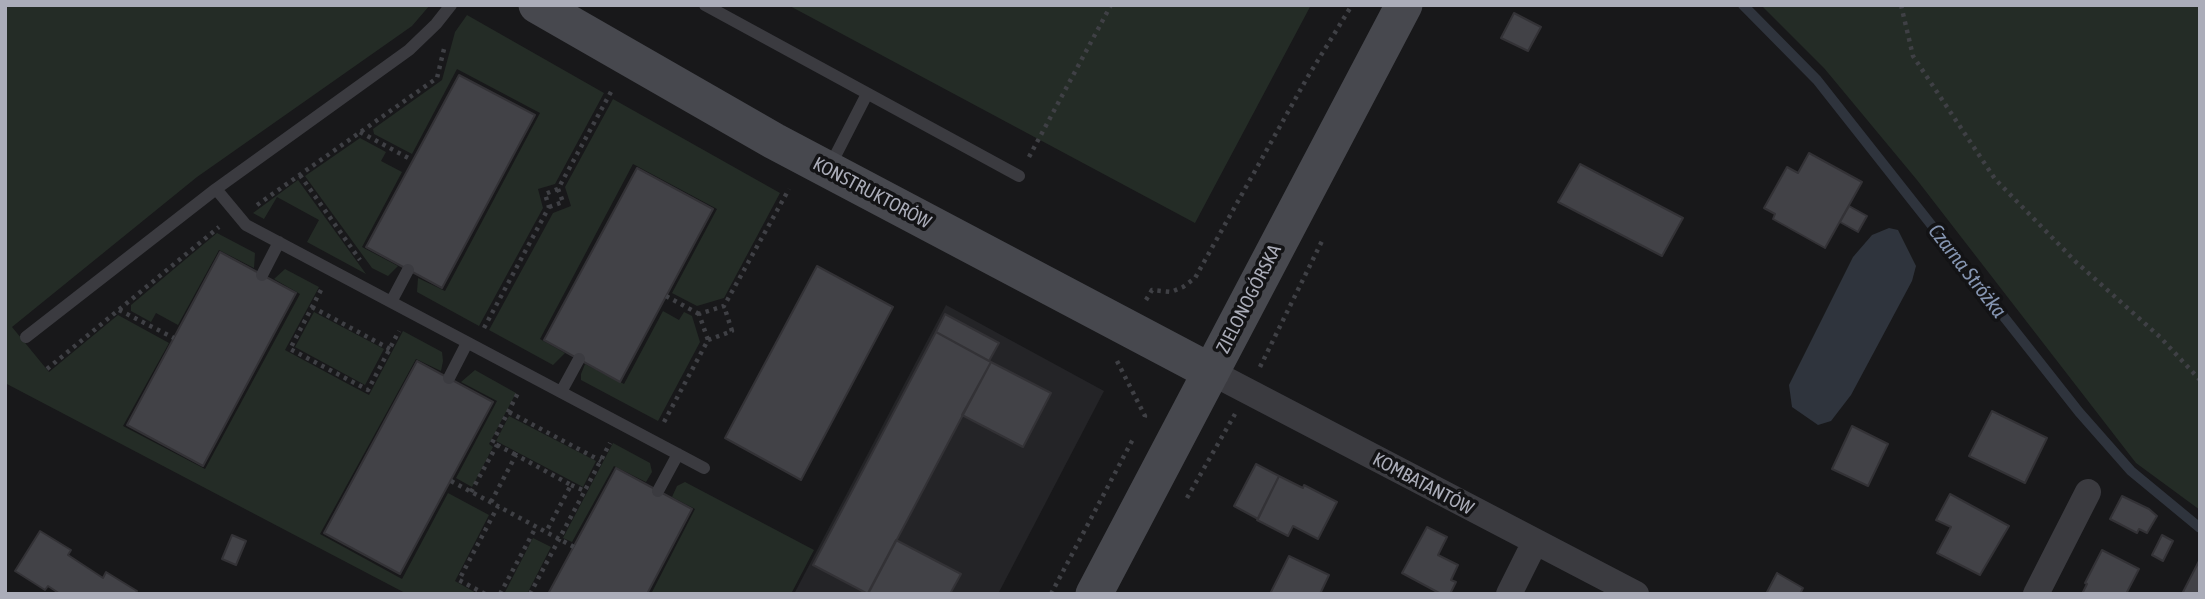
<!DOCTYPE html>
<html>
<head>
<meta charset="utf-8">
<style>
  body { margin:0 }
  #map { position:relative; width:2205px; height:599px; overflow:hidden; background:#18181a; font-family:"Asap Condensed",sans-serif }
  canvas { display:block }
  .frame { position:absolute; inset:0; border:7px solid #abadb9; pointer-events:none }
</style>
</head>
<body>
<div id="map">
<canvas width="2205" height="599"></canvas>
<div class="frame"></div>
</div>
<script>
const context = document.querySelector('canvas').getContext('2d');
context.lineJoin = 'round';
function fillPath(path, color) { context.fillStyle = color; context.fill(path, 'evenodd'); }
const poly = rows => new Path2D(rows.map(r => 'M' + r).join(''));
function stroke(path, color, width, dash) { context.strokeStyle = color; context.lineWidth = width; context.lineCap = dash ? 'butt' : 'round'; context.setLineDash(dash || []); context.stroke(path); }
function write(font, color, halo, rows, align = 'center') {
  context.font = font + ' "Asap Condensed",sans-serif'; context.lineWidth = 7; context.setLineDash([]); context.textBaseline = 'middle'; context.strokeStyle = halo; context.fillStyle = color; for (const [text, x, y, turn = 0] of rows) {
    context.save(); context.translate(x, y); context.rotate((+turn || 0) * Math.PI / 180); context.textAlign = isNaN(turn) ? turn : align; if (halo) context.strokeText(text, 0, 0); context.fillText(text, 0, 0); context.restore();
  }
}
fillPath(poly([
  [946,305,1104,391,998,594,794,594]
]), '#242427');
fillPath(poly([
  [5,5,430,5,412,26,197,177,12,327,49,372,118,315,169,343,123,426,205,469,300,294,274,279,285,269,319,287,285,350,348,384,369,395,403,331,442,352,443,361,441,371,416,359,320,534,402,579,448,493,489,515,455,581,478,594,407,594,5,383],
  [788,5,1311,5,1195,223],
  [1761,5,2200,5,2200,510,2136,463,1917,180,1824,68],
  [467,15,604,93,555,184,538,189,543,208,479,326,417,292,418,278,445,291,540,113,457,69,412,154,374,134,373,129,442,80,455,32],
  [613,99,780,193,724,298,697,306,672,293,717,209,633,164,540,339,565,353,553,365,489,330,553,213,571,206,565,187],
  [360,138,386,152,381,161,402,172,362,247,398,266,388,276,372,268,305,176],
  [298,180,366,274,307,242,319,220,277,197,264,219,253,213],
  [217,233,255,253,254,268,219,250,178,325,156,313,151,322,131,311,131,305],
  [663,311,679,320,684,312,692,316,700,342,658,421,581,380,581,374,585,364,624,384],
  [314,312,384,349,365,385,295,347],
  [475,370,516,393,489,444,493,447,472,487,456,478,497,401,461,382],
  [509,416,596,461,583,487,496,441],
  [613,443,650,463,652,472,646,482,614,466,572,542,563,538],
  [685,482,814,550,791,594,651,594,695,509,672,497,677,486],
  [533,538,551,547,527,594,504,594]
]), '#242c26');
fillPath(poly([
  [1889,228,1898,230,1916,266,1912,281,1851,395,1831,421,1818,425,1792,407,1789,385,1853,257,1872,235]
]), '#2f343d');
stroke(poly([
  [1743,5,1817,80,2079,412,2131,471,2200,528]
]), '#2f343d', 10);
const building = poly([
  [1514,13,1541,27,1528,51,1501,38,1514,13],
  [459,75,535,115,442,288,366,247,459,75],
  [1809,153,1862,182,1825,248,1773,219,1775,214,1764,208,1787,167,1798,173,1809,153],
  [1580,164,1683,218,1662,256,1558,202,1580,164],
  [637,168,713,209,620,382,544,340,637,168],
  [1849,206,1867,216,1858,232,1840,222,1849,206],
  [220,252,296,293,203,466,127,425,220,252],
  [817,266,893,307,801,480,725,438,817,266],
  [945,314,999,343,989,361,936,332,945,314],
  [936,332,991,362,868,594,813,565,936,332],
  [417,361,493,402,400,574,324,533,417,361],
  [991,362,1051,393,1023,447,962,415,991,362],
  [1992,411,2047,438,2025,483,1969,456,1992,411],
  [1852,426,1888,444,1868,486,1832,469,1852,426],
  [1256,464,1279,476,1258,519,1234,506,1256,464],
  [616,468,692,509,647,594,548,594,616,468],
  [1279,476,1303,488,1304,485,1337,502,1318,539,1293,526,1288,536,1257,520,1279,476],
  [1950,494,2009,526,1980,575,1937,553,1951,527,1936,520,1950,494],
  [2122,496,2149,509,2157,516,2147,533,2139,529,2137,533,2110,519,2122,496],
  [1427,527,1447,537,1438,555,1458,565,1451,580,1456,582,1450,594,1441,594,1402,573,1427,527],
  [40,531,71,550,68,555,103,578,106,572,137,591,135,594,60,594,48,586,45,590,15,571,40,531],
  [232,535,246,541,236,565,222,559,232,535],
  [2162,535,2173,541,2163,561,2152,555,2162,535],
  [896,540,961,574,950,594,868,593,896,540],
  [2102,550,2139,569,2126,594,2082,594,2087,584,2085,583,2102,550],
  [1289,556,1329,575,1320,594,1270,594,1289,556],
  [2199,561,2200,594,2186,594,2183,592,2199,561],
  [1777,573,1803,588,1800,594,1766,594,1777,573]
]);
fillPath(building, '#424247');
stroke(building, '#333236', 2);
stroke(poly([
  [1901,5,1913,56,1995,179,2076,262,2160,337,2200,380],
  [360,132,412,160],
  [1029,157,1111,5],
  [300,175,360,260],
  [257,205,437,78,444,49],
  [549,207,563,202,558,189],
  [321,290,290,349,368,390,399,331],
  [666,296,699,314],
  [1146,300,1152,290,1171,292,1183,287,1195,278,1307,78,1352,5],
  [312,307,390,349],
  [119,310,174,338],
  [484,328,549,207,545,194,558,189,612,90],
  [708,340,732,331,724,306],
  [1117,361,1145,416,1144,419],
  [1260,367,1323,239],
  [47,369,219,227],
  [509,412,601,461],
  [664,422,708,340,699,314,724,306,789,189],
  [497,445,516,455],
  [451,481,574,547],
  [571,485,585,491],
  [471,492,497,445,492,443,518,393],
  [1187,498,1235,414],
  [491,502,516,455,571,485,546,532],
  [485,594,459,580,498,506],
  [500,594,536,527],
  [530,594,610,443],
  [1051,594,1133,439]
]), '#3f4045', 4.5, [3.5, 5]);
stroke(poly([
  [705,5,1019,176],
  [829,168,867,94],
  [216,189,246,225,704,468],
  [262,275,279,242],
  [391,302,408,270],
  [26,337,216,189,409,50,436,24,451,5],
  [449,378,467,343],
  [561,392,579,359],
  [658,491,678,454]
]), '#3b3b40', 12);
stroke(poly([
  [1211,372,1636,594],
  [1509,594,1535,542],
  [2036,594,2088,492]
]), '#3b3b40', 26);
stroke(poly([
  [537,5,774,141,1211,372],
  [1094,594,1404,5]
]), '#47484e', 37);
write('19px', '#abadb9', '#131315', [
  ["KONSTRUKTORÓW",872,193,28],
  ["ZIELONOGÓRSKA",1249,299,-63],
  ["KOMBATANTÓW",1423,484,28]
]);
write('italic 21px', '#8595b1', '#131315', [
  ["Czarna Stróżka",1967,271,52]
]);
</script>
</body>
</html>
